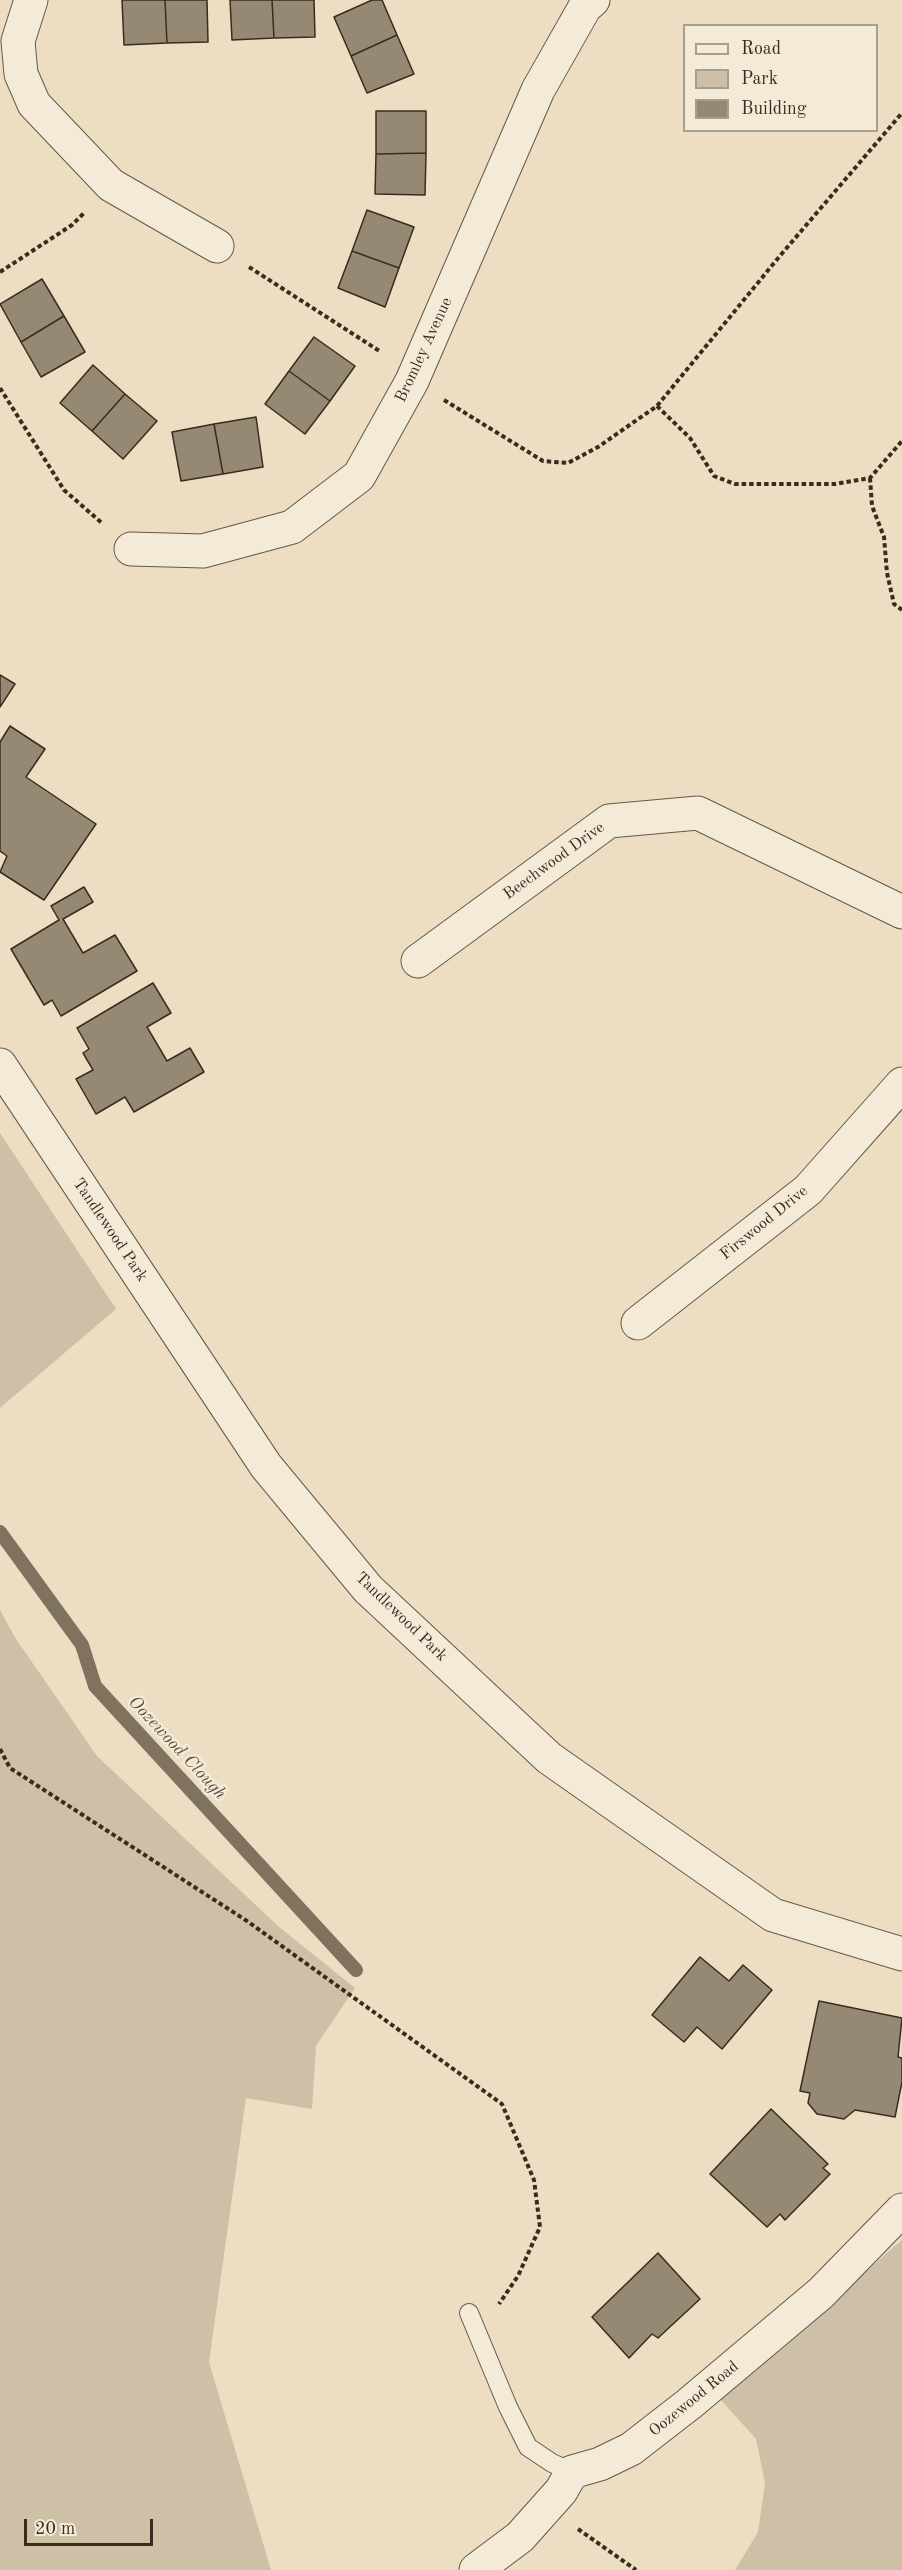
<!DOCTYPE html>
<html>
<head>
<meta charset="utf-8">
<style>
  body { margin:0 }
  #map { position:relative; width:902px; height:2570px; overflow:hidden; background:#eddec3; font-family:"Old Standard TT",serif }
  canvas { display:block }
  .legend { position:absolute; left:683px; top:24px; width:195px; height:108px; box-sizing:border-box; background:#f3ead8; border:2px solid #a89e8e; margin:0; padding:8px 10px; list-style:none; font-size:18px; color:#382c1e }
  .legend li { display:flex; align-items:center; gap:12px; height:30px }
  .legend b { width:30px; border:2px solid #a89e8e }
  .scale { position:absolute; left:24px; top:2519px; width:129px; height:27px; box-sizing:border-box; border:3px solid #382c1e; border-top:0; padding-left:8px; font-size:18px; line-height:21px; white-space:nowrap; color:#382c1e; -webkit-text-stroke:4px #f3ead8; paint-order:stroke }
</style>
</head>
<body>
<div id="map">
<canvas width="902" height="2570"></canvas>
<ul class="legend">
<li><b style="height:8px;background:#f3ead8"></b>Road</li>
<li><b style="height:16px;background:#cec0a7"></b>Park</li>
<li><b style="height:16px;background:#968974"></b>Building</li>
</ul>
<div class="scale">20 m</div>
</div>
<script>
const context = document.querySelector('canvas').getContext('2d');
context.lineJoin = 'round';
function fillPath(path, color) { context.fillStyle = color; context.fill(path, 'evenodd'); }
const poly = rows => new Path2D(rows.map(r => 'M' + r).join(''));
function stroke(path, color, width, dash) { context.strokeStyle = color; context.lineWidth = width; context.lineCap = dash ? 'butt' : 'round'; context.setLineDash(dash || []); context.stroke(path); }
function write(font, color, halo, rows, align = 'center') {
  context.font = font + ' "Old Standard TT",serif'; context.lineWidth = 5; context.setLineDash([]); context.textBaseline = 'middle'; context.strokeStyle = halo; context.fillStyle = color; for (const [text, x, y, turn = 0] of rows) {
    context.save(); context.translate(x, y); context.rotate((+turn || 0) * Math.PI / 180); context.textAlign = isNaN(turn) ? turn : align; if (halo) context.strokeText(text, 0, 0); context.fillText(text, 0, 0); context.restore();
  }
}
fillPath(poly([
  [0,1133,116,1309,0,1408],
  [0,1610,16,1639,97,1756,278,1926,355,1988,316,2046,312,2109,246,2098,209,2362,271,2570,0,2570],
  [902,2240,902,2570,735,2570,758,2532,765,2483,756,2439,719,2398]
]), '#cec0a7');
stroke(poly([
  [0,1532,82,1645,95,1686,356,1970]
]), '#7f725f', 14);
const building = poly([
  [122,0,165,0,167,43,124,45,122,0],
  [165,0,207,0,208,42,167,43,165,0],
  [230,0,272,0,274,38,232,40,230,0],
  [272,0,314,0,315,37,274,38,272,0],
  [372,0,382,0,397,35,351,56,334,17,372,0],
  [397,35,414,74,367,93,351,56,397,35],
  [376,111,426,111,426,153,376,154,376,111],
  [426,153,425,195,375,194,376,154,426,153],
  [367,210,414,227,399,268,352,251,367,210],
  [352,251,399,268,385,307,338,288,352,251],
  [42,279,64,316,21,342,0,304,42,279],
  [64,316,85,352,41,377,21,342,64,316],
  [314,337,355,366,330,401,289,371,314,337],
  [93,365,125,394,92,431,60,403,93,365],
  [289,371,330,401,305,434,265,404,289,371],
  [125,394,157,421,123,459,92,431,125,394],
  [256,417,263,467,223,474,214,424,256,417],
  [214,424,223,474,181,481,172,432,214,424],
  [0,675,15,684,0,707,0,675],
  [10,726,45,749,26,777,96,824,44,900,0,872,7,856,0,851,0,742,10,726],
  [84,887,93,902,63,919,83,953,115,935,137,971,61,1016,52,1000,44,1005,11,949,59,920,51,906,84,887],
  [153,983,171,1013,147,1027,167,1061,190,1048,204,1072,134,1112,125,1097,96,1114,76,1079,93,1070,83,1053,89,1049,77,1028,153,983],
  [700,1957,729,1981,743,1965,772,1990,722,2049,697,2027,684,2042,652,2015,700,1957],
  [819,2001,902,2018,898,2057,902,2058,902,2082,895,2117,855,2110,844,2119,817,2114,808,2103,810,2093,800,2091,819,2001],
  [771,2109,828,2164,823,2168,830,2174,785,2220,780,2214,767,2227,710,2174,771,2109],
  [658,2253,700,2299,658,2338,652,2334,629,2358,592,2317,658,2253]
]);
fillPath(building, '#968974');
stroke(building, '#382c1e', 1.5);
const service = poly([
  [469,2313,508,2407,528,2447,552,2463,572,2472]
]);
const minor = poly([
  [31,0,18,41,21,74,34,104,111,185,217,246],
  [131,549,203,551,292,527,359,476,412,381,538,90,585,7,593,0],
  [418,961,609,821,698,813,902,912],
  [0,1065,266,1466,368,1589,549,1758,773,1915,902,1954],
  [638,1323,808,1190,902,1084],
  [476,2570,520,2537,561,2491,572,2472,600,2464,631,2449,689,2404,821,2293,902,2210]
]);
stroke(service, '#655847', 20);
stroke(minor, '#655847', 35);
stroke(poly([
  [249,267,381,352],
  [0,272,72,225,85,212],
  [0,388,64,490,103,524],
  [444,400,543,461,568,463,598,447,657,406,779,257,902,113],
  [657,406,690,438,714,476,735,484,835,484,870,478,902,441],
  [870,478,872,506,884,537,887,573,894,604,902,610],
  [0,1749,10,1768,247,1921,502,2104,534,2180,540,2227,518,2276,499,2304],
  [578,2529,636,2570]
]), '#382c1e', 4, [4.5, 3]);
stroke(service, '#f3ead8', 18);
stroke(minor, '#f3ead8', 33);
write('16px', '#382c1e', '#f3ead8', [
  ["Bromley Avenue",424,350,-65],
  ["Beechwood Drive",554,861,-36],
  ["Firswood Drive",764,1223,-39],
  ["Tandlewood Park",110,1230,56],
  ["Tandlewood Park",401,1617,44],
  ["Oozewood Road",694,2399,-39]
]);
write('italic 18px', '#5c4f3f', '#f3ead8', [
  ["Oozewood Clough",177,1748,47]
]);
</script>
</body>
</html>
